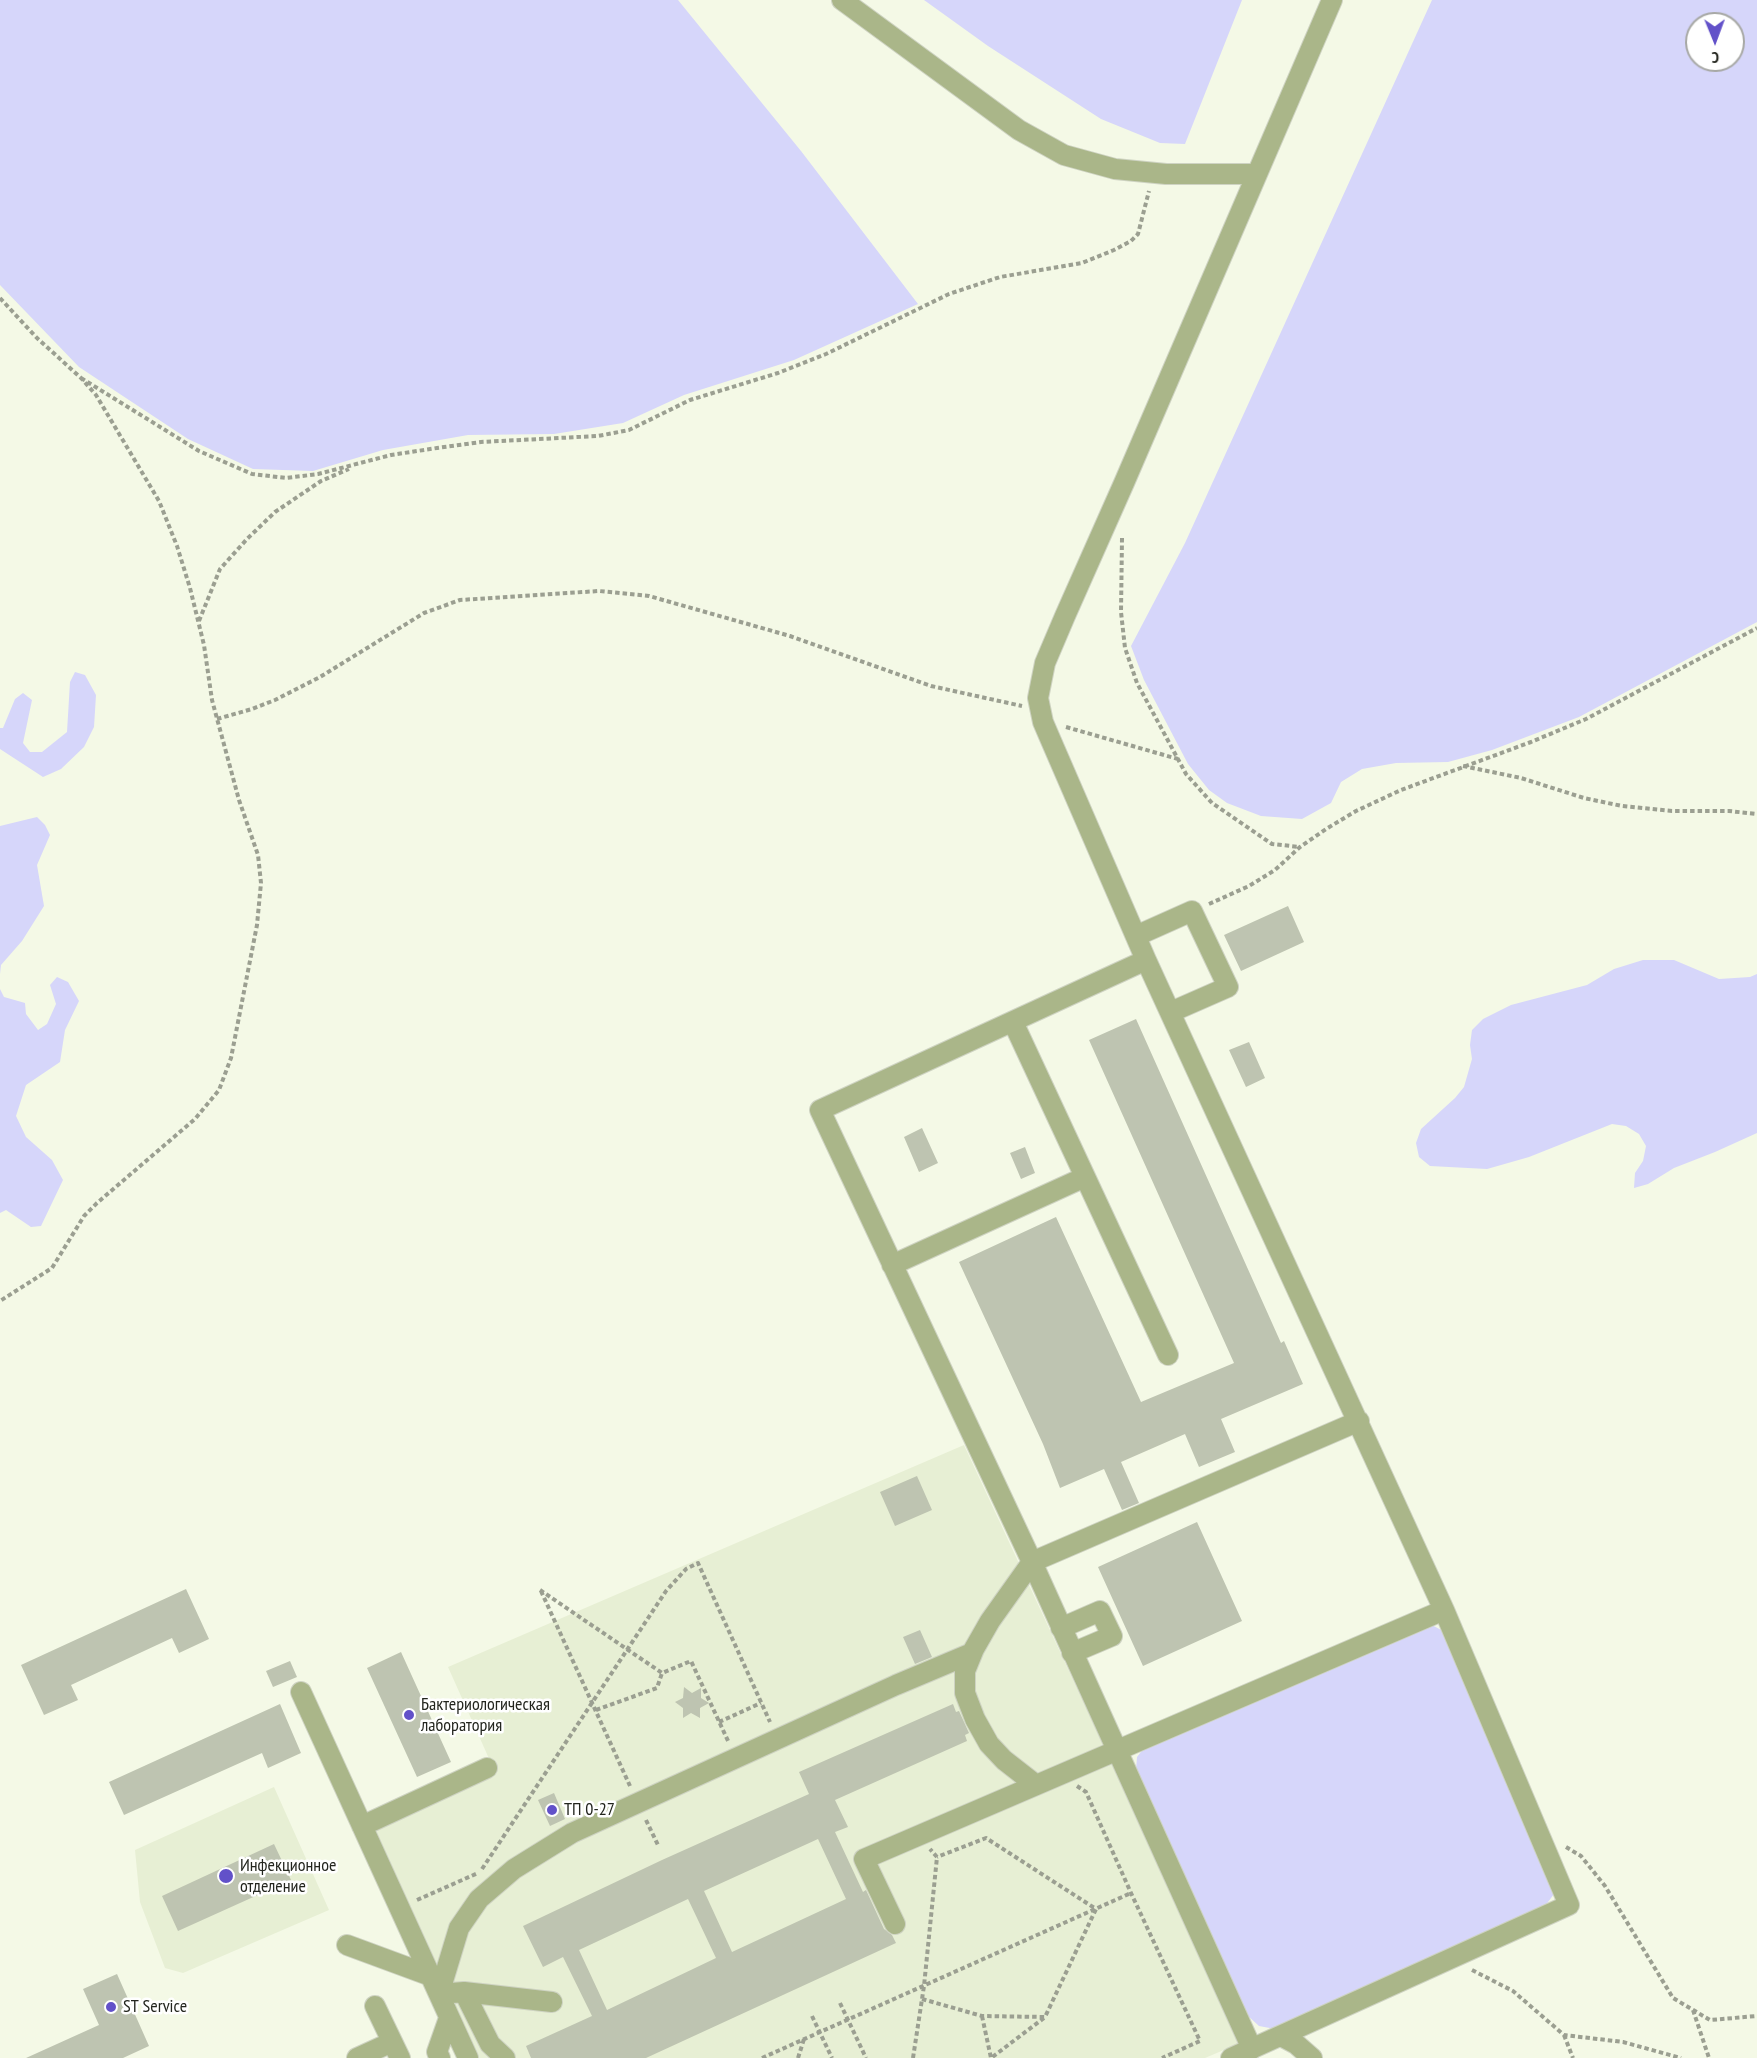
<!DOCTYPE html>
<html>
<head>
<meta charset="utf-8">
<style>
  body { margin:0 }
  #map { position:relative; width:1757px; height:2058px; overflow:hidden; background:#f4f9e6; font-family:"PT Sans Narrow",sans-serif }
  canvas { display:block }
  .north { position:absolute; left:1685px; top:12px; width:60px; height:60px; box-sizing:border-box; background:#fff; border:2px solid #a7a8a5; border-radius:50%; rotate:179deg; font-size:16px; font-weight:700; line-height:24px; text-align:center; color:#23251e }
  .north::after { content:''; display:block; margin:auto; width:21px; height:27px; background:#6251c9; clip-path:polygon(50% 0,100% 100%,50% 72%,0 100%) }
</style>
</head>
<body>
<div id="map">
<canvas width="1757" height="2058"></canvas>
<div class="north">С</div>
</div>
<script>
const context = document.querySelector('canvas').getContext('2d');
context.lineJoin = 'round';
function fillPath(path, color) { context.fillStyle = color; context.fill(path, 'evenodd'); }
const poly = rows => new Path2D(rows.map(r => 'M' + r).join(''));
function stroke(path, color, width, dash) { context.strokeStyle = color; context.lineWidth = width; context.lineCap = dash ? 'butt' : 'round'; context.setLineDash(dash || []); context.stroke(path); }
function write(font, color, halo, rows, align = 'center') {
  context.font = font + ' "PT Sans Narrow",sans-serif'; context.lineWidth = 5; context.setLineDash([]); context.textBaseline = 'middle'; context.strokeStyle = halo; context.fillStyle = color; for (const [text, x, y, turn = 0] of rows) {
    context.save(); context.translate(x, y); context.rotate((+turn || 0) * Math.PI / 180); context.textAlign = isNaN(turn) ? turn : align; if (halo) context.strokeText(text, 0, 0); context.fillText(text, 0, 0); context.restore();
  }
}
fillPath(poly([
  [964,1445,1088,1712,1238,2044,1205,2058,471,2058,373,1833,378,1823,495,1772,448,1667],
  [274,1787,329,1910,183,1973,165,1968,140,1902,135,1850]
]), '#e7efd4');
fillPath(poly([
  [0,0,678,0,801,151,918,304,794,360,684,395,623,423,554,434,468,435,383,450,313,471,253,469,188,439,79,367,0,285],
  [924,0,1242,0,1185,144,1160,143,1101,119,988,46],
  [1432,0,1757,0,1757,622,1579,717,1492,750,1448,762,1396,763,1362,769,1341,782,1331,803,1302,819,1261,816,1227,803,1209,790,1188,764,1144,680,1131,646,1185,543],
  [1697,24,1733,24,1733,60,1697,60],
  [75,672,85,675,96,695,94,727,84,747,61,769,43,777,0,749,0,728,3,728,15,699,23,693,32,700,23,743,30,752,42,752,67,732,70,682],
  [37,817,45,825,50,835,37,865,44,906,22,941,1,965,0,974,0,826],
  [1643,960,1674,960,1719,979,1750,977,1757,974,1757,1133,1715,1152,1674,1168,1648,1184,1634,1188,1635,1173,1643,1161,1646,1146,1639,1134,1626,1126,1612,1124,1529,1157,1487,1169,1430,1166,1419,1157,1416,1143,1421,1129,1455,1098,1464,1087,1472,1059,1470,1045,1472,1030,1483,1019,1511,1005,1587,985,1614,969],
  [57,977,68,982,79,1001,65,1030,60,1062,26,1085,16,1116,26,1137,52,1160,63,1180,41,1226,31,1227,6,1210,0,1213,0,989,4,997,25,1003,26,1014,38,1030,47,1024,56,1004,50,985],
  [1430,1624,1445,1632,1555,1881,1554,1894,1545,1906,1275,2029,1259,2026,1247,2015,1136,1770,1137,1757,1147,1744]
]), '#d6d6fa');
fillPath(poly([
  [1288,906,1304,942,1241,971,1224,935],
  [1136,1019,1281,1343,1284,1341,1303,1384,1221,1419,1235,1452,1199,1467,1185,1434,1121,1462,1139,1503,1122,1510,1104,1469,1060,1488,1043,1444,959,1262,1056,1217,1141,1402,1234,1363,1089,1040],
  [1249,1042,1265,1078,1246,1087,1229,1050],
  [922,1128,938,1163,919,1172,904,1137],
  [1025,1147,1035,1173,1021,1179,1010,1153],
  [917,1476,932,1510,895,1526,880,1492],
  [1197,1522,1242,1621,1143,1666,1098,1567],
  [186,1589,209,1639,179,1653,172,1638,71,1685,78,1700,44,1715,21,1665],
  [920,1630,932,1657,915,1664,903,1637],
  [401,1652,451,1762,417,1777,367,1668],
  [290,1661,297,1677,273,1687,266,1671],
  [684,1687,692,1693,701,1688,701,1698,709,1703,700,1708,700,1718,691,1713,683,1718,683,1708,675,1702,683,1698],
  [280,1704,301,1753,268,1768,262,1753,124,1815,109,1782],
  [953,1704,956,1712,959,1711,969,1733,965,1735,967,1741,835,1800,848,1827,835,1832,863,1892,866,1890,884,1929,892,1935,896,1943,646,2058,531,2058,526,2046,592,2016,563,1957,543,1967,523,1926,662,1860,809,1794,799,1772],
  [818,1839,846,1899,732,1952,704,1891],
  [688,1899,716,1958,607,2010,579,1950],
  [554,1793,565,1819,550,1826,538,1800],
  [274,1844,291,1880,178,1931,162,1896],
  [117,1974,149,2046,123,2058,26,2058,99,2025,83,1989]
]), '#bec4b1');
const minor = poly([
  [842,0,1019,130,1064,155,1115,169,1166,174,1256,174],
  [1136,936,1192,911,1228,987,1171,1012],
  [1146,960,820,1110,1032,1562,1252,2049],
  [1013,1022,1168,1355],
  [892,1265,1085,1177],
  [1061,1628,1100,1611,1112,1636,1072,1653],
  [301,1692,468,2058],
  [1036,1785,1004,1760,989,1744,975,1719,965,1693,965,1671,974,1649,990,1621,1032,1562,1359,1421],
  [362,1826,487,1768],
  [895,1924,864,1859,1444,1610],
  [347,1945,431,1976],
  [464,1992,490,2044,505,2058],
  [552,2002,464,1992,439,1994,459,1928,479,1899,514,1869,572,1833,896,1685,972,1653],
  [375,2006,400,2058],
  [1281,2036,1296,2044,1312,2058],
  [357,2058,392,2042],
  [440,2058,437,2052,449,2018],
  [1231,2058,1569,1905,1444,1610,1146,960,1049,736,1043,722,1038,698,1045,663,1065,616,1124,483,1332,0]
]);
stroke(minor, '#ced3c2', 22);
stroke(poly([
  [0,298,37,338,81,378,96,395,159,501,177,546,190,588,204,645,212,700,239,800,258,855,261,883,257,925,231,1058,219,1090,195,1119,97,1203,84,1216,52,1268,0,1301],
  [81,378,199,451,252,474,286,478,318,474,391,455,437,448,481,442,598,436,629,430,690,400,778,373,826,354,949,294,1000,277,1082,263,1114,250,1131,241,1138,234,1149,191],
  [1122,538,1121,612,1125,648,1137,683,1186,774,1212,803,1272,844,1300,847],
  [199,621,220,569,247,539,275,512,321,481,349,469],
  [217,719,252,709,275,700,320,677,424,613,460,600,599,591,649,596,790,636,931,686,1022,706],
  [1066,727,1178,759],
  [1463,766,1521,778,1584,798,1622,806,1672,811,1729,811,1757,814],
  [1209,904,1249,886,1275,870,1300,847,1326,829,1356,811,1401,790,1531,742,1586,719,1757,628],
  [540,1590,662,1673,691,1661,729,1743],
  [541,1591,630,1786],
  [596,1710,657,1688,662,1673],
  [719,1722,761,1703],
  [1077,1786,1086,1792,1131,1893,1200,2041,1162,2058],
  [646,1820,658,1845],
  [1566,1847,1581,1856,1605,1886,1673,1998,1710,2020,1757,2016],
  [482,1869,666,1591,686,1569,698,1563,770,1722],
  [417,1900,478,1873],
  [1472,1970,1513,1991,1564,2035,1623,2042,1681,2058],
  [922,1999,982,2016,1045,2017,1096,1909,986,1838,937,1857],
  [840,2003,866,2058],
  [1693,2010,1709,2058],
  [812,2016,832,2058],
  [982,2016,991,2058,1044,2018],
  [1564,2035,1573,2058],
  [762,2058,1131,1893],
  [798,2058,804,2039],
  [913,2058,924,1986,937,1857,930,1849]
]), '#9b9f91', 4, [4.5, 3]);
stroke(minor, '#aab689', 20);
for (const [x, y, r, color] of [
  [409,1715,6,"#6251c9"],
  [552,1810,6,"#6251c9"],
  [226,1876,8,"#6251c9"],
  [111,2007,6,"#6251c9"]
]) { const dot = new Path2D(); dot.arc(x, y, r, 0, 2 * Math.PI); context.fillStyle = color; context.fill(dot); stroke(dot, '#fff', 2); }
write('18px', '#23251e', '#fff', [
  ["Бактериологическая",421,1705],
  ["лаборатория",421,1726],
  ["ТП 0-27",564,1810],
  ["Инфекционное",240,1866],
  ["отделение",240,1887],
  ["ST Service",123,2007]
], 'left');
</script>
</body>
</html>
